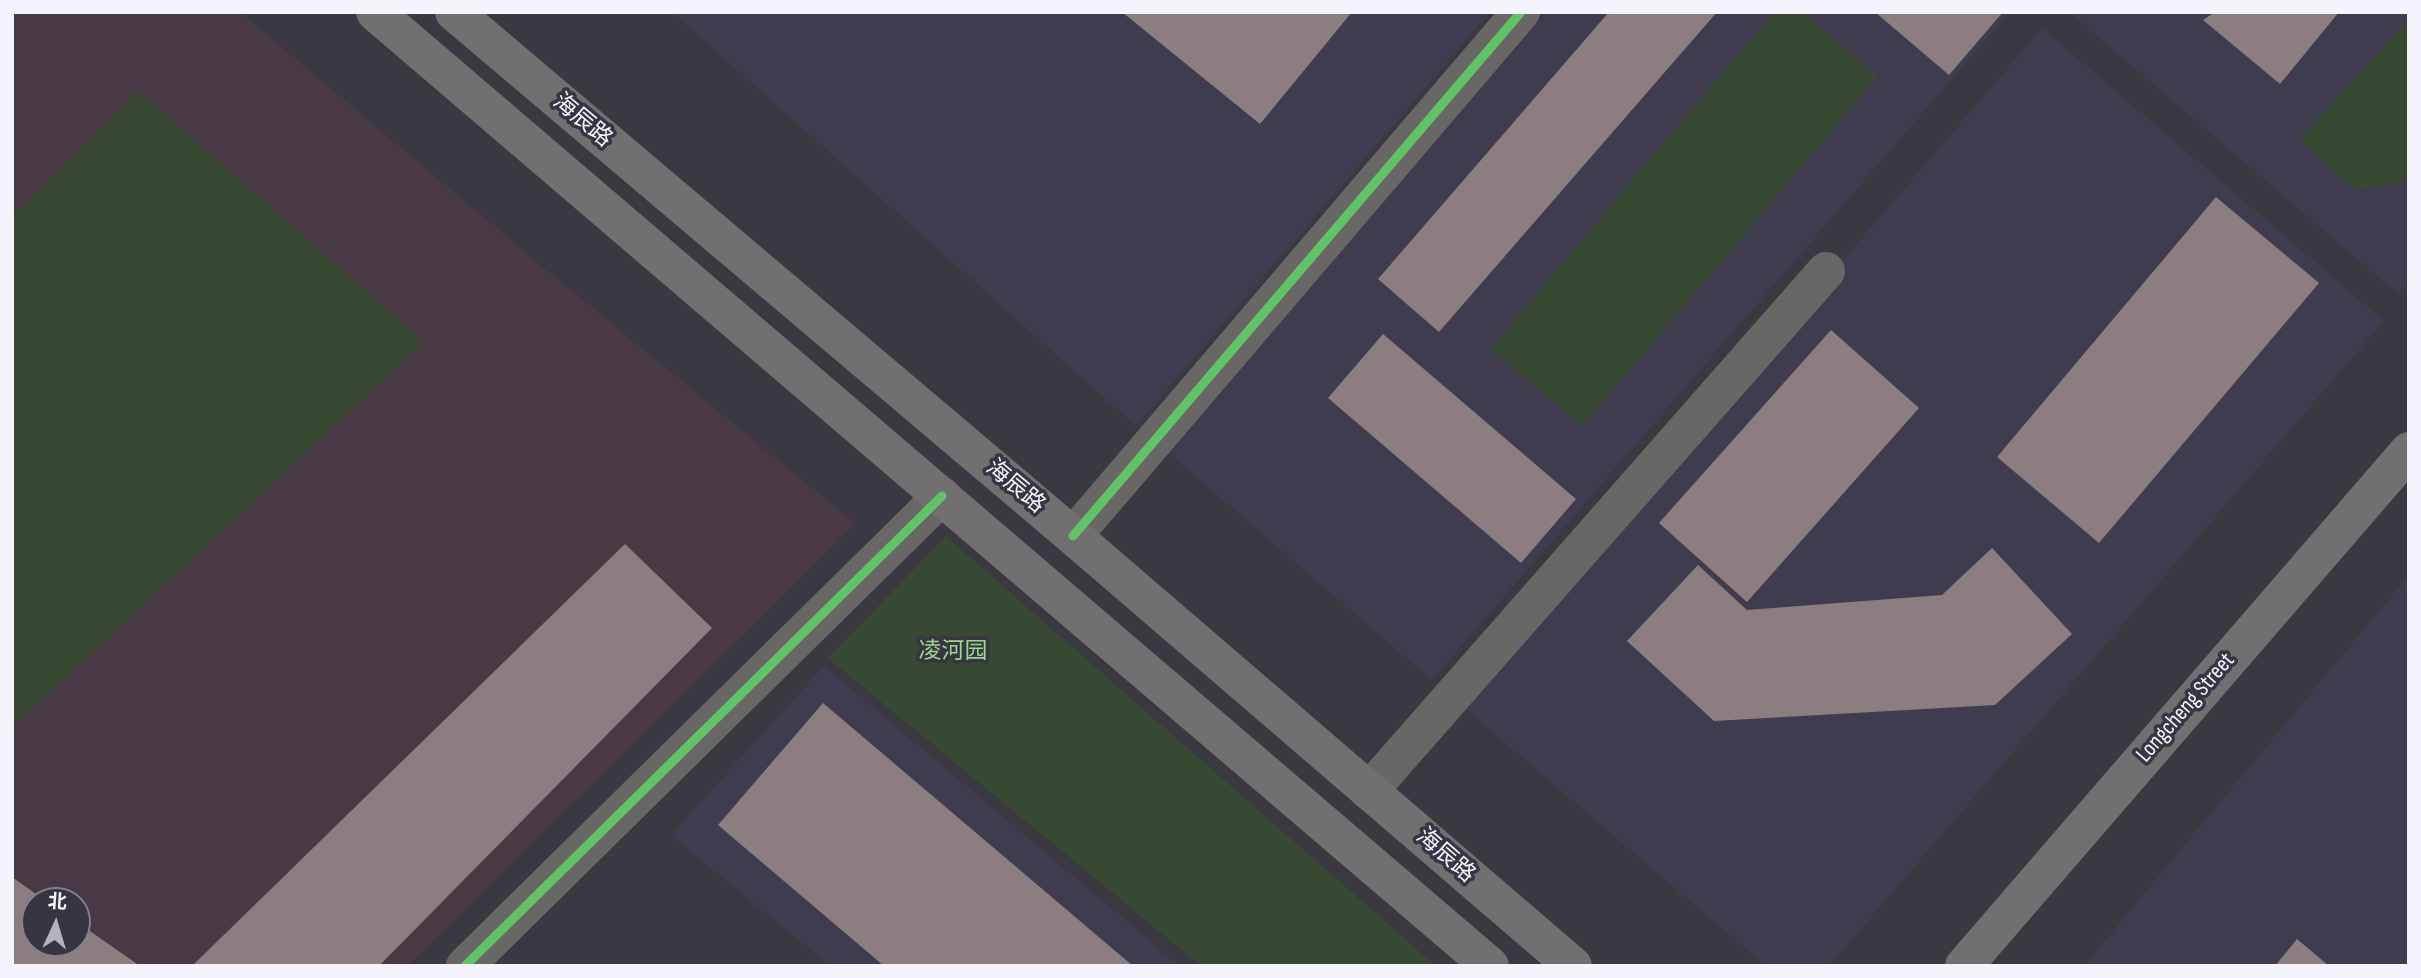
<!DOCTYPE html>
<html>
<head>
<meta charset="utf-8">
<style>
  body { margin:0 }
  #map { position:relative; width:2421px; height:978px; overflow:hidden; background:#3a3840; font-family:"Sofia Sans Condensed","Noto Sans SC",sans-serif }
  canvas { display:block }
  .frame { position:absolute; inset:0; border:14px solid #f5f3fc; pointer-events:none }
  .north { position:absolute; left:21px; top:887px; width:70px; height:70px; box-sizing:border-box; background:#383543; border:2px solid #84818d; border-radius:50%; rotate:4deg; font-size:19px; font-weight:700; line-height:28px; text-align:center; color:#f5f3fc }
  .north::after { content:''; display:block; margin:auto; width:24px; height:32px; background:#b4b2ba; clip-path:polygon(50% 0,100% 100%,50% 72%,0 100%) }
</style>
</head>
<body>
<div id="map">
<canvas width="2421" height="978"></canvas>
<div class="frame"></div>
<div class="north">北</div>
</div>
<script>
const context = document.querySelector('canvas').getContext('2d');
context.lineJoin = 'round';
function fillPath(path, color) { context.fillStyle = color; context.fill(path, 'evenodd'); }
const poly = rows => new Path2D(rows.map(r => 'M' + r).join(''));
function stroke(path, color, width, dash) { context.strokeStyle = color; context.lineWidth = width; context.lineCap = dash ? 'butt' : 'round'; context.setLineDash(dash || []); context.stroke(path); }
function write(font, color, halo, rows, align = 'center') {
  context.font = font + ' "Sofia Sans Condensed","Noto Sans SC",sans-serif'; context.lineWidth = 7; context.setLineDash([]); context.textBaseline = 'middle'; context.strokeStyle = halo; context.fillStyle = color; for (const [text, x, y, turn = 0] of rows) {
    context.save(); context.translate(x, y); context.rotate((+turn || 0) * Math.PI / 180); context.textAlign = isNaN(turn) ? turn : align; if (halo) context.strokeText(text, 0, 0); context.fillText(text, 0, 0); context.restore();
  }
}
fillPath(poly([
  [672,12,1490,12,1136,426],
  [1547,12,2010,12,1432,680,1167,452],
  [2069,12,2409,12,2409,282,2398,294],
  [2042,28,2384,321,1830,965,1766,966,1461,705],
  [2409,575,2409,966,2084,966],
  [824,666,1180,966,830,966,671,835]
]), '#403c4f');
fillPath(poly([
  [12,12,240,12,537,262,856,524,408,966,12,966],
  [35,901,77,901,77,943,35,943]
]), '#483944');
fillPath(poly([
  [1774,12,1802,12,1878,76,1583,426,1490,349],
  [2409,19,2409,174,2401,182,2356,190,2300,140],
  [139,91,424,342,12,728,12,217],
  [946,536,1436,966,1201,966,828,658]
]), '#374932');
fillPath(poly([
  [1122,12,1352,12,1260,124],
  [1609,12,1717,12,1439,332,1378,279],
  [1875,12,2003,12,1949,75],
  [2215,12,2339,12,2280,84,2203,20],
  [2216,197,2319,283,2099,543,1997,457],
  [1831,330,1919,408,1747,602,1659,523],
  [1383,334,1576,499,1521,563,1328,398],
  [625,544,712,628,379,966,192,966],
  [1992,548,2072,634,1995,705,1714,721,1627,641,1698,565,1747,610,1942,595],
  [823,703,1133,966,884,966,718,825],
  [12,877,46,901,35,901,35,943,77,943,77,922,140,966,12,966],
  [2297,939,2329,966,2275,966]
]), '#8c7e80');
stroke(poly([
  [1073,536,1521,12],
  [1369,791,1826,271],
  [465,966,942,496]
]), '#686765', 38);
stroke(poly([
  [375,12,1490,966],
  [454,12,1073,536,1573,966],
  [1964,966,2409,451]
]), '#716f70', 38);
stroke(poly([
  [1073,536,1521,12],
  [465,966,942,496]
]), '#61c268', 9);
write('23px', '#f5f3fc', '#383543', [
  ["海辰路",582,121,40],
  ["海辰路",1015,487,40],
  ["Longcheng Street",2186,708,-49],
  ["海辰路",1445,856,41]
]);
write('23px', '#9ad68b', '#383543', [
  ["凌河园",953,652]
]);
</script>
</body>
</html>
